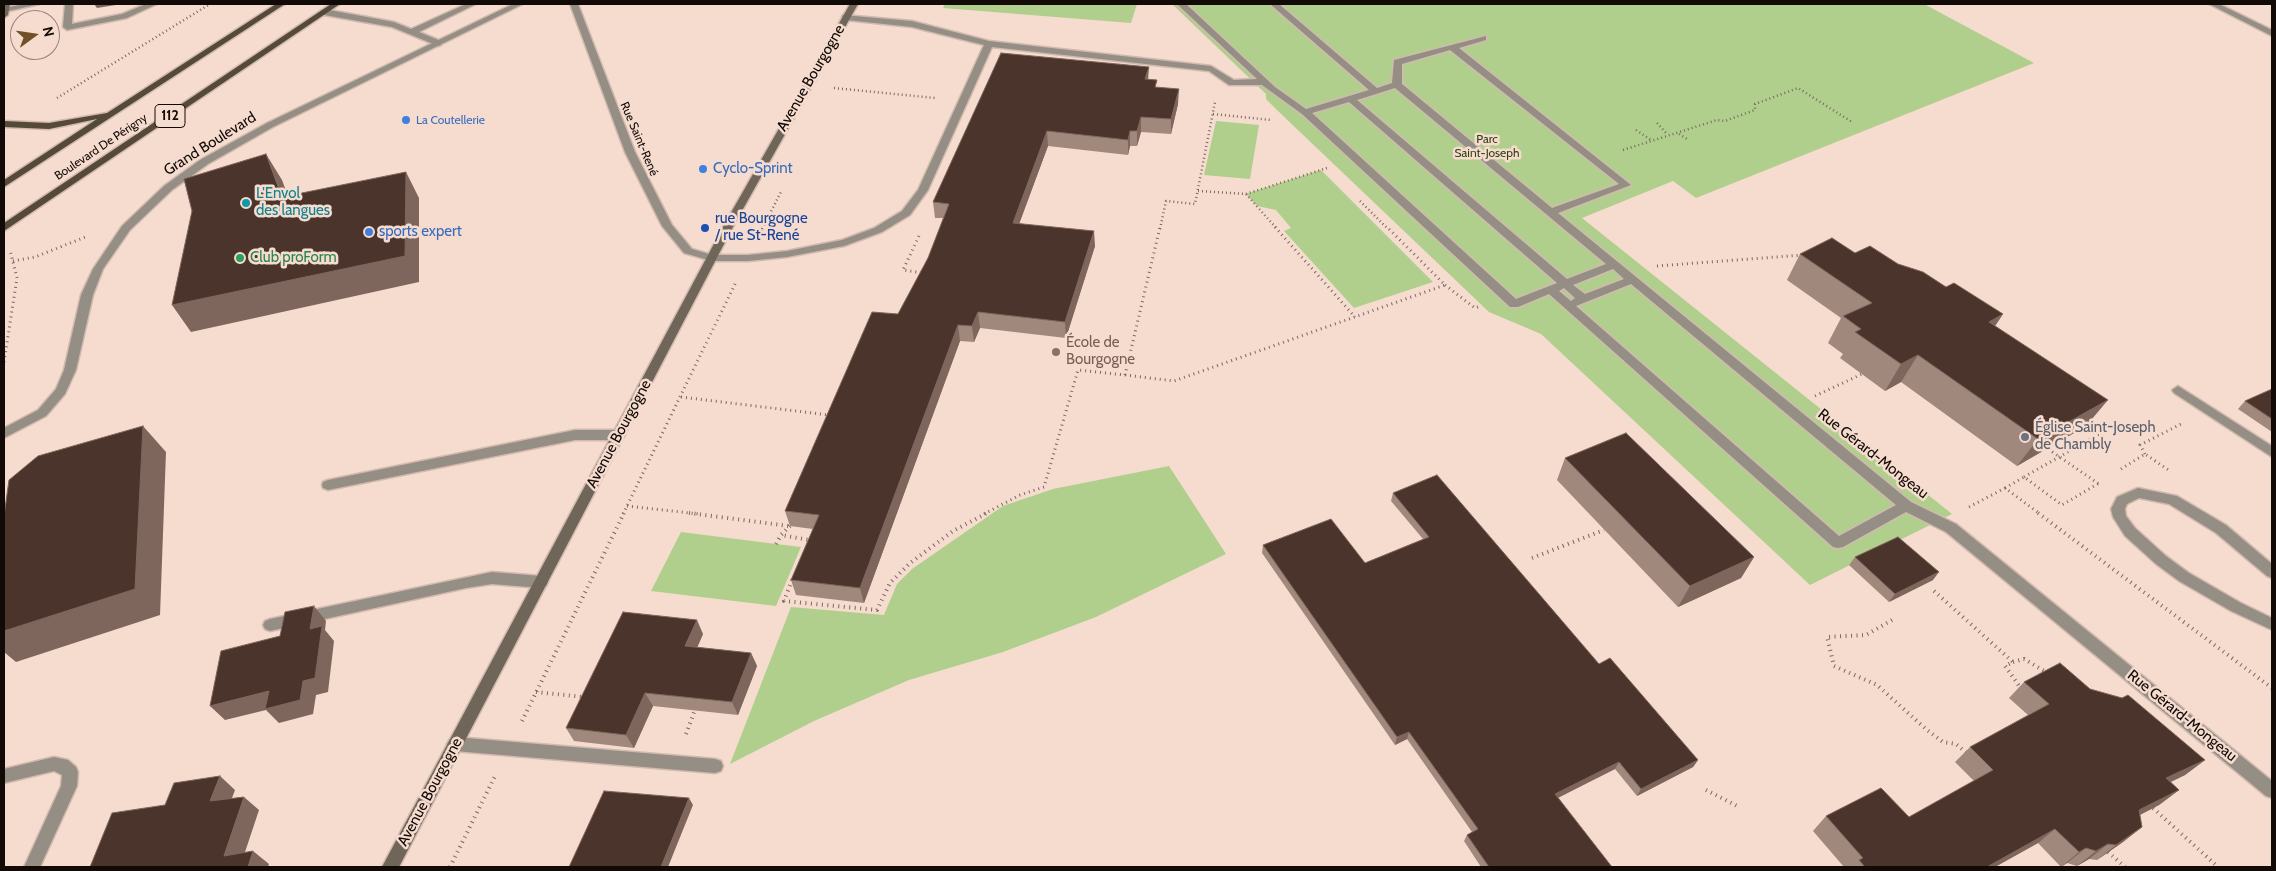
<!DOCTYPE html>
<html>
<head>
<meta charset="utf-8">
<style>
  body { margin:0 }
  #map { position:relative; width:2276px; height:871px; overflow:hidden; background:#f6dbcf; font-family:Cabin,sans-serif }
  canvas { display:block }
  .frame { position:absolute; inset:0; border:5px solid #120a06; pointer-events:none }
  .north { position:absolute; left:10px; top:10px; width:50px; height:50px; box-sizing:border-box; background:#f6dbcf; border:1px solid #9b877f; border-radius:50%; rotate:76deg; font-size:14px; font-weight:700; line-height:20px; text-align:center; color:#120a06 }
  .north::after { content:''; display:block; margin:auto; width:18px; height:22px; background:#715127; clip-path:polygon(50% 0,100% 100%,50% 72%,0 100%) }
</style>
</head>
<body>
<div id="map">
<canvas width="2276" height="871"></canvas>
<div class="frame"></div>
<div class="north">N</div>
</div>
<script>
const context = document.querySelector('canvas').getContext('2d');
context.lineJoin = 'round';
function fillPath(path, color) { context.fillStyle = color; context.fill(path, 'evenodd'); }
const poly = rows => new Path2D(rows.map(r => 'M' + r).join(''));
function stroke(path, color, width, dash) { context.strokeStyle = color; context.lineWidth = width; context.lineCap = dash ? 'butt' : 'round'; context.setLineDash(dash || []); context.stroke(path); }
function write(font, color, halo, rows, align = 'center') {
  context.font = font + ' Cabin,sans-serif'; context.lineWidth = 5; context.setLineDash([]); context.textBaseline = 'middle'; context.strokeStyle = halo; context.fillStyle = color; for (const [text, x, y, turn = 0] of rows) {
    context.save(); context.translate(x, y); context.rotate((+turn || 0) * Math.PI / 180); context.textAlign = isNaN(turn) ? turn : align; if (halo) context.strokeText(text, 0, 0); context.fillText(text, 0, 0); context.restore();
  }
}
fillPath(poly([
  [945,4,1137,4,1131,23,943,8],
  [1172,4,1924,4,2034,63,1696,198,1673,181,1582,218,1952,514,1810,585,1541,334,1489,312,1278,111,1266,99,1266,94],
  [1216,121,1259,125,1250,179,1204,175],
  [1321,170,1433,282,1354,308,1284,231,1291,228,1276,210,1257,206,1246,194],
  [1169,466,1226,554,1096,617,1003,652,909,680,814,721,730,764,791,607,884,615,897,584,912,569,1003,506,1053,489],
  [681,532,776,544,801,547,776,606,651,591]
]), '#b0cf8c');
const lane = poly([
  [24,4,40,4,4,12,4,8,24,4],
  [65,4,73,4,72,24,122,14,146,4,157,4,127,18,67,30,63,27,65,4],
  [466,4,476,4,419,32,441,41,441,45,438,46,392,27,324,15,320,12,324,9,394,22,411,29,466,4],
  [1177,4,1186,4,1275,87,1306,109,1369,90,1270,4,1279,4,1377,88,1392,83,1394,60,1486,36,1486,40,1459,48,1631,185,1558,213,1911,502,1956,524,1958,528,1956,532,1946,532,1906,512,1843,547,1838,548,1833,547,1549,294,1518,307,1510,307,1302,114,1262,85,1229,85,1209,71,992,47,928,190,910,215,882,232,844,246,787,257,748,261,712,261,707,258,712,255,748,255,787,251,842,240,874,228,902,211,918,190,984,45,912,27,846,20,842,17,843,15,912,21,989,41,1211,66,1234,80,1257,79,1177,4],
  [1450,50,1619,184,1552,208,1402,84,1402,64,1450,50],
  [1395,88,1546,214,1606,264,1567,279,1357,100,1395,88],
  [1349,102,1557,283,1516,299,1312,113,1349,102],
  [1613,269,1624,279,1585,294,1573,285,1613,269],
  [1631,284,1896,505,1839,536,1576,306,1631,284],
  [1564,288,1575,298,1571,301,1559,291,1564,288],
  [2178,386,2272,446,2272,457,2174,393,2172,390,2178,386],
  [575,430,619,430,625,435,619,440,575,440,328,490,323,488,322,485,323,482,328,480,575,430],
  [2138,488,2177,496,2226,525,2272,564,2272,578,2267,576,2216,533,2169,504,2139,498,2127,504,2125,509,2126,516,2135,528,2166,556,2189,573,2241,603,2272,618,2272,630,2231,611,2179,581,2156,564,2125,536,2113,517,2111,509,2117,497,2138,488],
  [492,572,541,576,546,578,548,582,546,586,541,588,492,584,466,588,270,631,265,629,263,625,265,621,270,619,492,572],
  [455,737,715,759,721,761,723,766,721,771,715,773,455,751,450,749,447,744,450,739,455,737],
  [54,757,68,760,76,767,78,772,77,786,40,867,24,867,61,786,62,775,54,771,4,783,4,769,54,757]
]);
const street = poly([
  [513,4,523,4,273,127,208,164,172,190,130,230,103,269,93,295,76,370,65,394,46,416,4,438,4,428,38,410,56,389,64,370,81,295,93,269,122,226,164,186,200,160,267,123,513,4],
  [570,4,578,4,635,152,672,225,692,249,716,256,717,258,716,260,712,261,684,253,662,226,625,152,570,4],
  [2209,4,2219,4,2272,30,2272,36,2209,4],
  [1951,523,1956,524,2272,781,2272,798,2266,796,1946,532,1944,528,1946,524,1951,523]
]);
const secondary = poly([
  [4,4,10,4,8,15,4,18,4,4],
  [850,4,858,4,734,225,399,867,382,867,724,225,850,4]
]);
const primary = poly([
  [276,4,285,4,4,187,4,180,97,119,49,129,4,127,4,121,49,123,107,113,276,4],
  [331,4,340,4,4,231,4,223,331,4]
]);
stroke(lane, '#d2baaf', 3);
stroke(street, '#d2baaf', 3);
stroke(secondary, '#d2baaf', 3);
stroke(primary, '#d2baaf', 3);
stroke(poly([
  [834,88,935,98],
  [57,98,210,4],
  [1213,114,1271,120],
  [1657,123,1667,134],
  [1636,130,1651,140],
  [1679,134,1687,139],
  [1623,150,1717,120,1725,121,1755,110,1755,104,1798,88,1852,122],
  [1198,191,1246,194,1327,168],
  [1246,194,1277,229],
  [1360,201,1388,229],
  [762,229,782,190],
  [1160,229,1166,201,1195,204,1215,102]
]), '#7a6961', 2.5, [1, 3]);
stroke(poly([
  [1275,227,1355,317],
  [761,231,763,227],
  [919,236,903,270,923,273],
  [13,261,35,257,88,236],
  [1657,266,1803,255],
  [1445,285,1475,308,1478,307],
  [4,362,17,278,10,250],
  [1125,375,1174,381,1445,285,1387,227],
  [1815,396,1862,374],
  [681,397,829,415],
  [2048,449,2099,484],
  [2145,454,2140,445,2181,424],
  [2121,469,2145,454,2170,471],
  [2024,477,2108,429],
  [2005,488,2024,477,2062,505,2101,482],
  [627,506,699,514],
  [1969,507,2005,488,2040,514],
  [623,514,736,282],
  [984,514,1020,495,1044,487,1078,370,1125,375,1160,227]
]), '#7a6961', 3, [1, 4]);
stroke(poly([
  [689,513,789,526],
  [2038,513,2272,688],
  [790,526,781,535,809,540],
  [776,544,781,535],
  [1532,558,1604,530],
  [792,580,784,601,877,610,890,583,910,563,953,531,987,513],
  [1934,591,2013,662,2005,666,2022,690],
  [1892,620,1866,635,1827,637,1834,666,1877,685,1927,730,1943,742,1956,744,1968,754],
  [2013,662,2024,659,2046,672],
  [536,692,584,697],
  [522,721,624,513],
  [686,734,696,707],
  [1706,790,1737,806],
  [2153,808,2218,867],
  [2108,852,2125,867],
  [450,867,495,776]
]), '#7a6961', 4, [1, 4.5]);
fillPath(lane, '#948e84');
fillPath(street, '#948e84');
fillPath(secondary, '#6f6659');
fillPath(primary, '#554a3a');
fillPath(poly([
  [1001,53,1148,79,1157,88,1178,104,1171,134,1141,132,1137,146,1130,146,1128,155,1048,146,1019,223,1095,246,1066,338,980,328,974,342,960,341,864,603,796,595,791,580,813,529,790,526,785,511,898,314,928,258,943,218,935,218,933,202],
  [1855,253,1898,264,2003,314,1995,326,2086,426,2017,466,1901,382,1885,391,1840,358,1843,354,1828,343,1841,318,1787,280,1800,254],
  [2272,389,2272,432,2238,409,2245,401],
  [1565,458,1754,557,1741,578,1678,607,1557,480],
  [1393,493,1599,664,1698,760,1693,767,1637,796,1615,769,1558,797,1612,867,1481,867,1464,841,1467,835,1472,832,1407,739,1395,745,1262,553,1263,545,1365,563,1423,539,1391,501],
  [1855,557,1933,580,1889,602,1849,565],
  [703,634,697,647,751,653,757,666,738,715,653,706,634,748,574,741,566,728],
  [2024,682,2090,689,2205,760,2185,775,2171,782,2179,790,2159,805,2140,815,2142,827,2123,842,2097,860,2089,859,2077,866,2067,863,2061,867,2038,843,1995,867,1844,867,1813,831,1826,816,1909,817,1974,781,1955,762,1970,747,2028,715,2009,698]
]), '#a0887d');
fillPath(poly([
  [94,4,122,4,97,8],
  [1149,67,1148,81,1145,79],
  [1179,89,1178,104,1171,134,1171,119],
  [1141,117,1141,132,1137,146,1137,131],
  [1047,131,1048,146,1014,238,1013,223],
  [1130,131,1130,146,1128,155,1128,140],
  [266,154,282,180,298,223,282,197],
  [406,172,419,198,419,282,191,332,172,305],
  [1094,231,1095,246,1066,338,1065,322],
  [978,312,980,328,974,342,972,326],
  [2003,314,1985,341,1989,322],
  [958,325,960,341,864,603,860,588],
  [1918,355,1901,382,1885,391,1901,364],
  [2108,400,2086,426,2017,466,2038,439],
  [143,426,166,452,160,615,16,662,4,652,4,631],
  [1754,557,1741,578,1678,607,1690,586],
  [1939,572,1933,580,1889,602,1895,594],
  [314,606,326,621,325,630,334,641,328,692,316,695,313,714,279,723,266,710,225,720,210,706,269,691,310,629],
  [697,620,703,634,692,660,685,646],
  [751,653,757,666,738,715,732,702],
  [645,693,653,706,634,748,626,735],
  [1409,732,1407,739,1395,745,1397,737],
  [1698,760,1693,767,1637,796,1641,789],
  [2205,760,2185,775,2147,793,2166,778],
  [1619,762,1615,769,1552,801,1555,794],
  [220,776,235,790,226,814,210,801],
  [2179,790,2159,805,2120,825,2139,810],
  [244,797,259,810,240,867,224,856],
  [689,798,693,805,668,867,661,867],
  [2142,827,2123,842,2097,860,2116,845],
  [2055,829,2038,843,1995,867,1987,867],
  [2108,844,2089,859,2077,866,2096,851],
  [2086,848,2067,863,2061,867,2079,852],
  [253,851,269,864,268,867,248,867]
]), '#7e665c');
const building = poly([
  [1001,53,1149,67,1145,79,1157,80,1155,87,1179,89,1171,119,1141,117,1137,131,1130,131,1128,140,1047,131,1013,223,1094,231,1065,322,978,312,972,326,958,325,860,588,791,580,819,515,785,511,872,312,898,314,928,258,949,204,933,202,1001,53],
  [266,154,282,197,406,172,405,256,172,305,192,211,184,179,266,154],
  [1832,238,1855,253,1870,246,1898,264,1923,272,1946,287,1954,283,2003,314,1989,322,2108,400,2038,439,1918,355,1901,364,1855,332,1861,329,1843,316,1872,303,1800,254,1832,238],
  [2272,389,2272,419,2245,401,2272,389],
  [143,426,135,589,4,631,4,516,9,480,38,456,143,426],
  [1626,433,1754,557,1690,586,1565,458,1626,433],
  [1437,475,1599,664,1610,658,1698,760,1641,789,1619,762,1555,794,1612,867,1489,867,1467,835,1478,829,1409,732,1397,737,1263,545,1331,519,1365,563,1429,537,1393,493,1437,475],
  [1898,537,1939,572,1895,594,1855,557,1898,537],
  [314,606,310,629,322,626,315,678,303,681,300,700,265,709,269,691,210,706,221,651,280,636,285,612,314,606],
  [623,612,697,620,685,646,751,653,732,702,645,693,626,735,566,728,623,612],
  [2060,663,2090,689,2122,698,2128,695,2205,760,2166,778,2179,790,2139,810,2142,827,2116,845,2108,844,2096,851,2086,848,2079,852,2055,829,1987,867,1865,867,1859,860,1863,858,1826,816,1881,788,1909,817,1993,770,1970,747,2049,704,2024,682,2060,663],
  [220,776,210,801,244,797,224,856,253,851,248,867,90,867,112,813,165,805,174,783,220,776],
  [604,791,689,798,661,867,569,867,604,791]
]);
fillPath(building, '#4a342b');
stroke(building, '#7e665c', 1);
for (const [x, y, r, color] of [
  [406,120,5,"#3f7fe0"],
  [703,169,5,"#3f7fe0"],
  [246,203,5,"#0f9aa8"],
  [705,228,5,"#1a4fb4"],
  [369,232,5,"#3f7fe0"],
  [240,258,5,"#2e9e5b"],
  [1056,352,5,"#8d6e63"],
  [2025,437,5,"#6b7280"]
]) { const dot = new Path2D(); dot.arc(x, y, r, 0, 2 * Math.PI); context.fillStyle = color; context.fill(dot); stroke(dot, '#f6dbcf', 2); }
write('12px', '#366cbe', '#f6dbcf', [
  ["La Coutellerie",416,120]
], 'left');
write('12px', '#120a06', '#f6dbcf', [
  ["Rue Saint-René",639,139,67],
  ["Boulevard De Périgny",101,147,-34]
]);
write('12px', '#2e4110', '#f6dbcf', [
  ["Parc",1487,139],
  ["Saint-Joseph",1487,153]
]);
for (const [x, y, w] of [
  [170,116,30]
]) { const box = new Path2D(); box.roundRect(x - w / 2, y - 11.5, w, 23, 4); context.fillStyle = '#f6dbcf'; context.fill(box); stroke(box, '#120a06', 1); }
write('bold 14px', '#120a06', null, [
  ["112",170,116]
]);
write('15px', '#120a06', '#f6dbcf', [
  ["Avenue Bourgogne",811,78,-60],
  ["Grand Boulevard",210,144,-32],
  ["Avenue Bourgogne",619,434,-62],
  ["Rue Gérard-Mongeau",1873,454,38],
  ["Rue Gérard-Mongeau",2182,716,39],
  ["Avenue Bourgogne",430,792,-62]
]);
write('15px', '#366cbe', '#f6dbcf', [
  ["Cyclo-Sprint",713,169],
  ["sports expert",379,232]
], 'left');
write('15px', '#0d838f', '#f6dbcf', [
  ["L'Envol",256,194],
  ["des langues",256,211]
], 'left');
write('15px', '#164399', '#f6dbcf', [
  ["rue Bourgogne",715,219],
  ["/ rue St-René",715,236]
], 'left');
write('15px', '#27864d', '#f6dbcf', [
  ["Club proForm",250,258]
], 'left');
write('15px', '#785e54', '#f6dbcf', [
  ["École de",1066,343],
  ["Bourgogne",1066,360]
], 'left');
write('15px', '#5b616d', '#f6dbcf', [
  ["Église Saint-Joseph",2035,428],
  ["de Chambly",2035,445]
], 'left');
</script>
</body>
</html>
